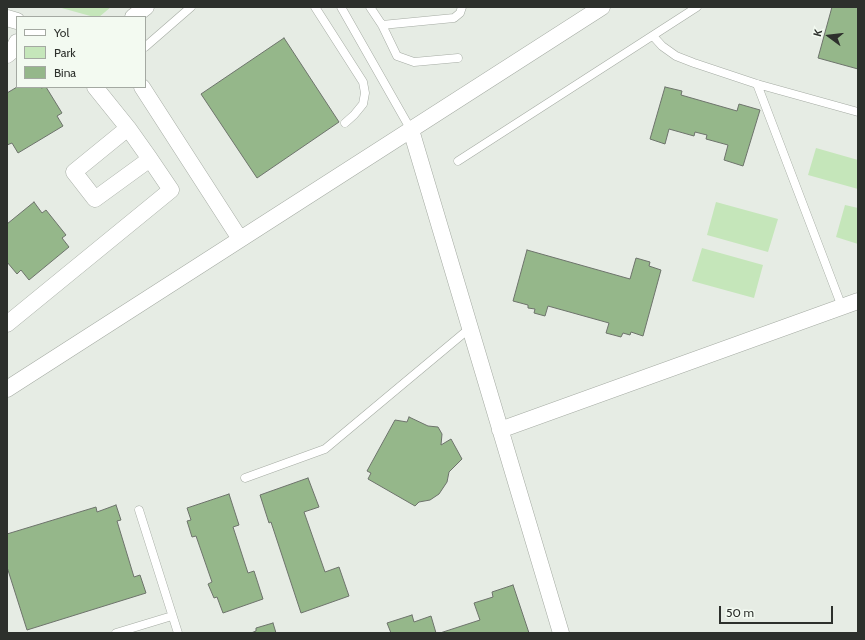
<!DOCTYPE html>
<html>
<head>
<meta charset="utf-8">
<style>
  body { margin:0 }
  #map { position:relative; width:865px; height:640px; overflow:hidden; background:#e6ece4; font-family:Cabin,sans-serif }
  canvas { display:block }
  .frame { position:absolute; inset:0; border:8px solid #2d302c; pointer-events:none }
  .legend { position:absolute; left:16px; top:16px; width:130px; height:72px; box-sizing:border-box; background:#f3faf1; border:1px solid #a4a9a2; margin:0; padding:5px 7px; list-style:none; font-size:12px; color:#2d302c }
  .legend li { display:flex; align-items:center; gap:8px; height:20px }
  .legend b { width:20px; border:1px solid #a4a9a2 }
  .north { position:absolute; left:809px; top:16px; width:40px; height:40px; -webkit-text-stroke:3px #f3faf1; paint-order:stroke; rotate:285deg; font-size:11px; font-weight:700; line-height:16px; text-align:center; color:#2d302c }
  .north::after { content:''; display:block; margin:auto; width:14px; height:18px; background:#2d302c; clip-path:polygon(50% 0,100% 100%,50% 72%,0 100%) }
  .scale { position:absolute; left:719px; top:606px; width:114px; height:18px; box-sizing:border-box; border:2px solid #2d302c; border-top:0; padding-left:5px; font-size:12px; line-height:14px; white-space:nowrap; color:#2d302c; -webkit-text-stroke:3px #f3faf1; paint-order:stroke }
</style>
</head>
<body>
<div id="map">
<canvas width="865" height="640"></canvas>
<div class="frame"></div>
<ul class="legend">
<li><b style="height:5px;background:#fff"></b>Yol</li>
<li><b style="height:11px;background:#c5e6ba"></b>Park</li>
<li><b style="height:11px;background:#95b78a"></b>Bina</li>
</ul>
<div class="north">K</div>
<div class="scale">50 m</div>
</div>
<script>
const context = document.querySelector('canvas').getContext('2d');
context.lineJoin = 'round';
function fillPath(path, color) { context.fillStyle = color; context.fill(path, 'evenodd'); }
const poly = rows => new Path2D(rows.map(r => 'M' + r).join(''));
function stroke(path, color, width, dash) { context.strokeStyle = color; context.lineWidth = width; context.lineCap = dash ? 'butt' : 'round'; context.setLineDash(dash || []); context.stroke(path); }
fillPath(poly([
  [58,7,111,7,99,17,94,17],
  [816,148,858,160,858,189,808,175],
  [716,202,778,219,768,252,707,235],
  [845,205,858,208,858,244,836,237],
  [702,248,763,265,754,298,692,281]
]), '#c5e6ba');
const building = poly([
  [832,7,858,7,858,69,818,58,832,7],
  [284,38,339,122,257,178,201,94,284,38],
  [17,87,40,87,41,88,46,87,62,113,57,116,63,126,18,153,12,143,7,145,7,93,17,87],
  [665,87,682,91,681,95,737,111,739,104,760,110,743,166,724,160,728,145,706,139,707,135,695,132,694,136,669,129,665,144,650,139,665,87],
  [34,202,42,213,46,210,66,235,62,238,69,247,29,280,21,270,17,274,7,262,7,224,34,202],
  [527,250,630,279,636,258,650,262,649,266,661,270,643,336,631,332,630,335,623,333,621,337,606,333,609,323,548,306,545,316,534,313,535,309,528,308,528,305,513,301,527,250],
  [409,417,428,426,438,427,442,434,441,445,451,439,462,459,449,472,447,482,439,494,430,500,419,502,415,506,368,479,371,473,367,471,395,420,407,422,409,417],
  [308,478,319,507,304,512,325,572,339,567,349,596,301,613,271,522,269,523,260,495,308,478],
  [229,494,239,525,233,527,248,573,254,571,263,599,223,613,217,597,214,598,208,584,212,582,196,536,192,537,187,521,191,520,187,508,229,494],
  [116,505,121,520,117,521,134,577,140,575,146,593,27,630,7,567,7,534,96,507,97,512,116,505],
  [513,585,529,633,440,633,480,620,474,603,493,597,492,592,513,585],
  [412,615,414,622,431,616,436,633,391,633,387,623,412,615],
  [273,623,276,633,251,633,256,631,256,628,273,623]
]);
fillPath(building, '#95b78a');
stroke(building, '#6d736b', 1);
const service = poly([
  [315,7,363,82,365,93,363,104,354,115,345,123],
  [341,7,411,130],
  [370,7,382,25,397,56,414,62,458,58],
  [382,25,454,18,460,13,462,7],
  [653,36,662,46,676,56,694,63,757,84,858,112],
  [145,47,191,7],
  [757,84,842,307],
  [458,161,697,7],
  [245,478,325,449,470,328],
  [139,510,178,633],
  [116,633,172,616]
]);
const minor = poly([
  [133,17,146,7],
  [7,18,17,21],
  [7,55,13,50,17,42],
  [142,87,240,239],
  [128,128,150,159],
  [411,130,561,633],
  [7,324,171,190,150,159,95,199,74,172,128,128,95,87],
  [7,389,602,7],
  [500,430,858,301]
]);
stroke(service, '#a5aba3', 9);
stroke(minor, '#a5aba3', 17);
stroke(service, '#fff', 8);
stroke(minor, '#fff', 16);
</script>
</body>
</html>
